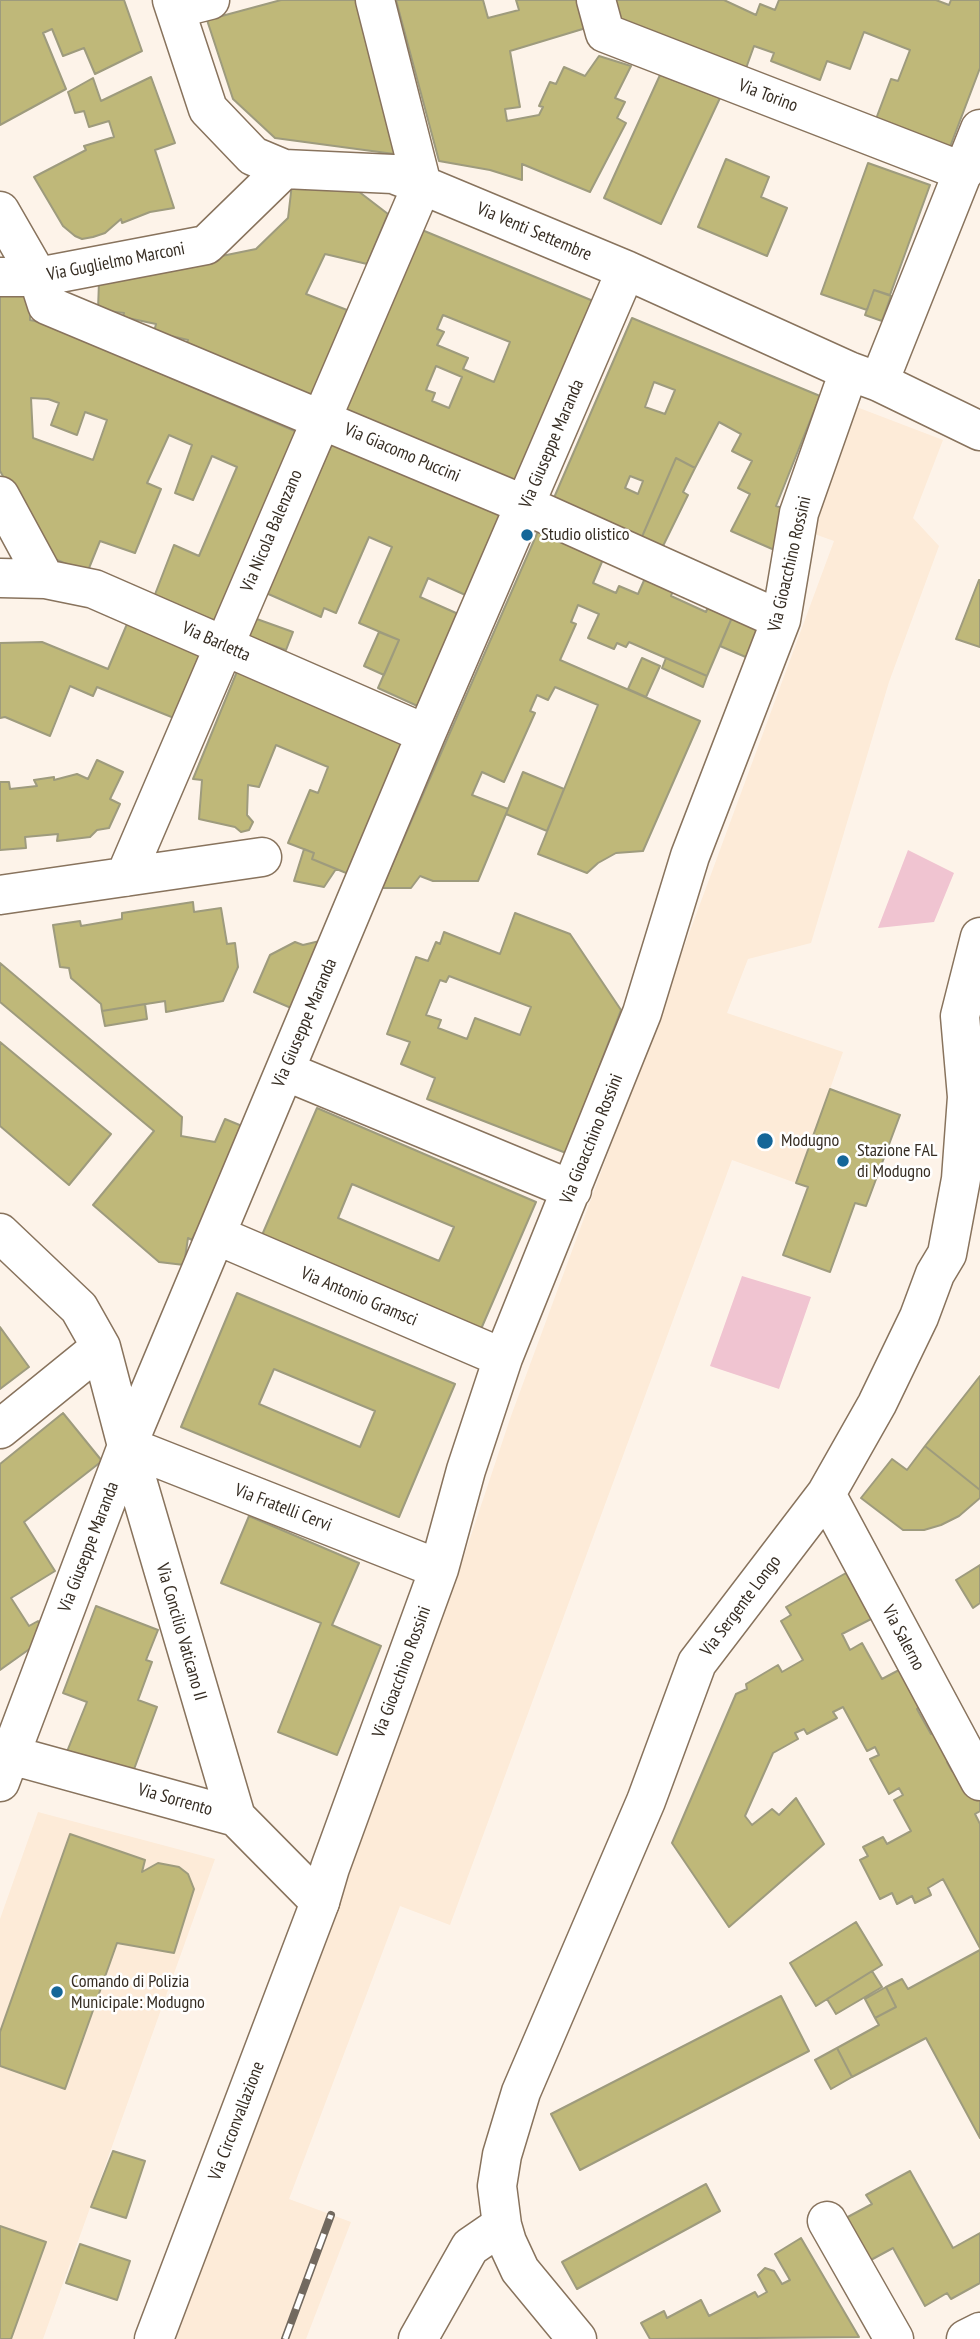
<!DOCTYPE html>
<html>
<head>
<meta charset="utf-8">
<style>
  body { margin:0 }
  canvas { display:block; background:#fdf3e9 }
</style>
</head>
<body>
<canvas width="980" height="2339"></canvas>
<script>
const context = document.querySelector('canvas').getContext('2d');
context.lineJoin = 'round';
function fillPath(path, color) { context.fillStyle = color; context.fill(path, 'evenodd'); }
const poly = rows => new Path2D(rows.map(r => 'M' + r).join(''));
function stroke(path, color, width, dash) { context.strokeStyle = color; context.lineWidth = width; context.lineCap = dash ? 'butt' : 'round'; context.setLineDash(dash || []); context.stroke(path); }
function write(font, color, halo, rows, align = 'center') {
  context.font = font + ' "PT Sans Narrow",sans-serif'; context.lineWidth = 5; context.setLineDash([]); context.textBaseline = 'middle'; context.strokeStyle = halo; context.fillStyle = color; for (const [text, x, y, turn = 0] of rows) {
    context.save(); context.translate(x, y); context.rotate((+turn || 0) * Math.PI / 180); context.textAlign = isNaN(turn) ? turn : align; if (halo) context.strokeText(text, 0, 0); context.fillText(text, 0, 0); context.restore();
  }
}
fillPath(poly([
  [854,406,943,440,913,518,939,546,889,682,811,943,748,959,727,1013,843,1052,830,1089,900,1115,866,1206,855,1203,830,1272,783,1255,807,1187,732,1160,450,1925,400,1906,289,2199,351,2222,306,2339,176,2339,454,1586,511,1416,834,541,806,531],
  [38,1812,215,1859,43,2339,0,2339,0,1919]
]), '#fdebd8');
fillPath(poly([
  [908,850,954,873,934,922,878,928],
  [742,1276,811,1297,779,1389,710,1366]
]), '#f0c4d1');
const building = poly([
  [0,0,124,0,142,51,95,74,84,48,63,56,52,29,43,33,66,89,0,125,0,0],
  [281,0,364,0,409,156,275,138,233,99,207,20,281,0],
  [396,0,483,0,488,18,519,10,516,0,579,0,586,28,510,51,520,107,505,109,507,121,539,115,543,107,539,106,550,82,556,84,564,67,585,76,599,56,631,66,615,98,625,102,617,118,626,123,590,192,522,164,522,180,490,170,439,161,396,0],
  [612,0,724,0,756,15,760,4,775,10,779,0,936,0,949,5,951,0,980,0,980,68,950,147,876,119,891,79,898,81,910,50,864,32,850,69,827,61,820,80,771,61,774,53,754,46,745,71,618,22,612,0],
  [660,75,720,98,661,224,604,198,660,75],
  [151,77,175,143,155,150,174,208,150,212,122,223,121,219,105,233,93,237,82,239,75,236,63,226,34,177,86,150,84,146,114,137,109,121,89,127,84,111,75,113,68,92,93,78,101,101,151,77],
  [726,159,769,177,761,197,787,208,767,256,698,227,726,159],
  [868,163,930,185,890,295,874,290,867,310,821,294,868,163],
  [292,184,358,191,388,214,367,264,325,254,306,294,347,310,314,398,186,346,188,340,154,332,156,324,123,317,124,313,98,310,99,281,256,249,288,218,292,184],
  [422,230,598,303,519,486,342,412,422,230],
  [443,315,510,342,494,382,463,369,468,358,437,345,444,332,437,329,443,315],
  [436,366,462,377,449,408,432,401,435,393,426,390,436,366],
  [0,290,30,295,30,320,59,326,127,359,297,432,216,621,154,597,174,545,199,556,237,467,212,456,193,500,175,493,192,445,169,435,147,483,161,489,135,553,100,541,87,573,48,556,0,471,0,290],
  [31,398,48,399,59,403,51,425,77,435,85,412,107,420,93,460,33,438,31,398],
  [874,290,891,296,882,321,865,315,874,290],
  [632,318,820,396,776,506,786,509,779,552,731,531,750,494,738,488,752,461,732,451,741,434,719,422,695,468,676,458,641,539,553,500,632,318],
  [654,382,675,390,665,414,645,407,654,382],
  [630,476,643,481,638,494,625,488,630,476],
  [333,442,508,518,472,598,428,578,420,597,465,617,424,709,378,688,399,640,359,623,392,547,369,537,336,613,324,608,321,617,266,593,333,442],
  [676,458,695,468,683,492,688,495,662,548,641,539,676,458],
  [539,529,604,557,593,583,616,593,619,586,638,594,646,576,674,588,671,596,706,612,709,605,733,615,707,676,629,642,626,647,617,643,614,649,588,638,599,614,578,605,571,622,576,624,560,660,700,721,643,851,616,853,598,863,587,873,538,854,598,705,555,687,548,700,537,695,530,711,535,713,504,782,482,772,472,795,508,809,478,881,433,881,420,876,411,888,382,888,539,529],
  [979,580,980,580,980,647,956,639,979,580],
  [733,615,761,628,748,658,720,646,733,615],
  [254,618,293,632,286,650,248,637,254,618],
  [127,624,200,653,174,718,97,687,93,696,70,686,50,736,5,717,0,718,0,643,42,642,108,669,127,624],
  [379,632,399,640,384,675,364,666,379,632],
  [642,658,660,666,646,697,628,689,642,658],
  [666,658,707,676,703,687,662,668,666,658],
  [238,669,410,744,356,877,312,859,314,853,288,843,310,790,318,793,328,767,276,745,259,787,248,785,247,815,253,822,249,830,241,832,235,827,199,819,202,780,193,779,238,669],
  [97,760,123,772,110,799,120,804,109,828,97,830,90,837,57,841,58,834,25,837,26,848,0,850,0,782,9,782,10,789,37,786,34,780,54,777,54,780,77,774,88,779,97,760],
  [523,772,564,789,547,831,506,814,523,772],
  [304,849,314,853,312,859,336,869,324,887,294,881,304,849],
  [193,902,194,912,221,908,227,944,235,943,238,967,223,1001,166,1012,165,1001,102,1011,101,1004,71,978,69,968,60,967,53,925,80,921,81,926,122,919,122,913,193,902],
  [515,913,570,934,621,1010,566,1153,427,1099,435,1078,401,1064,410,1042,387,1034,416,957,428,961,436,942,440,944,444,932,500,954,515,913],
  [449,976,531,1007,520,1035,475,1018,467,1039,438,1028,441,1020,426,1015,440,980,446,982,449,976],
  [328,939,298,1011,254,992,270,955,295,942,303,945,328,939],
  [0,963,182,1117,181,1136,215,1142,225,1119,242,1126,200,1234,195,1233,192,1240,188,1238,184,1265,159,1262,93,1205,154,1131,0,1002,0,963],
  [145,1004,147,1019,105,1026,102,1011,145,1004],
  [0,1042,111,1134,69,1185,0,1126,0,1042],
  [830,1089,900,1115,866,1206,855,1203,830,1272,783,1255,808,1187,796,1183,830,1089],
  [317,1108,536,1202,478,1336,259,1242,317,1108],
  [352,1184,454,1227,439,1261,338,1218,352,1184],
  [237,1293,455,1384,399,1517,181,1427,237,1293],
  [274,1369,375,1411,360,1447,259,1404,274,1369],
  [0,1327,29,1367,0,1389,0,1327],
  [980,1376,980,1490,925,1446,980,1376],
  [63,1413,102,1461,24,1522,55,1571,11,1598,29,1626,38,1621,43,1630,38,1643,0,1670,0,1464,63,1413],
  [925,1446,980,1490,980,1498,959,1516,941,1525,924,1530,903,1530,861,1498,892,1459,907,1470,925,1446],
  [249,1516,359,1563,332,1625,381,1646,337,1755,278,1732,321,1623,221,1583,249,1516],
  [980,1565,980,1603,973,1608,956,1580,980,1565],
  [846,1573,850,1580,859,1574,873,1618,842,1634,850,1650,862,1643,882,1679,899,1670,930,1702,917,1709,931,1734,943,1728,958,1755,947,1762,952,1771,962,1766,980,1800,980,1811,975,1814,980,1824,980,1948,943,1879,928,1888,931,1895,915,1903,912,1896,897,1904,892,1893,880,1899,860,1860,868,1856,863,1847,883,1837,887,1844,911,1831,894,1800,903,1795,899,1788,889,1794,870,1759,879,1755,875,1747,867,1751,843,1707,833,1712,837,1718,807,1734,804,1729,795,1733,798,1739,773,1753,745,1816,752,1825,772,1809,779,1815,796,1798,824,1844,729,1927,672,1843,736,1694,747,1689,746,1684,778,1665,782,1672,803,1660,781,1621,791,1615,786,1607,846,1573],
  [96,1606,158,1630,146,1660,152,1662,138,1700,157,1707,133,1772,66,1754,87,1702,63,1693,96,1606],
  [70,1834,145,1860,142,1872,158,1863,179,1867,188,1874,194,1889,174,1953,117,1943,65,2089,0,2066,0,2032,70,1834],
  [856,1922,882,1965,816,2006,790,1963,856,1922],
  [980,1950,980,2138,926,2038,852,2077,837,2048,879,2025,875,2018,896,2007,886,1987,902,1979,908,1989,980,1950],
  [872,1971,882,1987,836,2014,827,1999,872,1971],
  [886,1987,896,2007,875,2018,865,1999,886,1987],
  [781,1996,809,2051,580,2170,551,2114,781,1996],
  [837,2048,852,2077,831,2089,815,2060,837,2048],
  [113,2151,145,2161,126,2218,91,2207,113,2151],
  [910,2171,953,2248,980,2233,980,2283,951,2299,947,2293,925,2306,893,2248,869,2261,844,2219,872,2204,866,2195,910,2171],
  [706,2184,720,2211,577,2289,562,2262,706,2184],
  [0,2226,46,2242,11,2339,0,2339,0,2226],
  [801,2238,859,2337,650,2339,641,2323,664,2311,667,2318,701,2300,709,2316,755,2292,758,2297,767,2292,758,2275,765,2268,774,2271,782,2284,790,2280,775,2254,801,2238],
  [80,2244,130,2261,117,2300,66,2283,80,2244]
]);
fillPath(building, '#bfb879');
stroke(building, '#9e9b7d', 2);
const street = poly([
  [172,0,208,109,253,156,284,169,393,174,422,185,626,270,849,371,879,382,980,431],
  [596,0,605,33,964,172],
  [175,9,210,0],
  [0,211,38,277,47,305,525,505,781,620],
  [0,277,38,277,206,245,284,169],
  [879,382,980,129],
  [0,496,45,579],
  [0,578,45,579,94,589,426,734],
  [125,877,422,185,375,0],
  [0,895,262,857],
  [285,1071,572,1190],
  [0,1233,79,1308,101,1347,127,1446,236,1817],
  [216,1235,503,1358],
  [0,1429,101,1347],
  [127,1446,439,1569],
  [826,1494,980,1781],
  [0,1752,236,1817,320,1902,330,1868,439,1569,466,1470,503,1358,642,1013,690,856,781,620,799,513,849,371],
  [0,1782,127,1446,426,734,626,270],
  [827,2221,894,2339],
  [418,2339,470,2247,502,2225],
  [577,2339,520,2270,507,2242,502,2225,497,2186,502,2155,521,2092,646,1801,697,1663,826,1494,877,1404,919,1317,935,1274,947,1254,961,1179,967,1097,960,1016,980,937],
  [966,2339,980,2332]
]);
const secondary = poly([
  [154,2339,320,1902]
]);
stroke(street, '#88735d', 41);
stroke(secondary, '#88735d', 41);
stroke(street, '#fff', 38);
stroke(secondary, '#fff', 38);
const rail = poly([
  [285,2339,331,2215]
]);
stroke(rail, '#72695f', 8);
stroke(rail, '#fff', 5, [16]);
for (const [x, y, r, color] of [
  [527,535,7,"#146698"],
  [765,1141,9,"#146698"],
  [843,1161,7,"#146698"],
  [57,1992,7,"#146698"]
]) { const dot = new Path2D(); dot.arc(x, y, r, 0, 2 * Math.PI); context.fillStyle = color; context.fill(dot); stroke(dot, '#fff', 2.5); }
write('18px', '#362d23', '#fff', [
  ["Via Torino",768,96,21],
  ["Via Venti Settembre",534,232,23],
  ["Via Guglielmo Marconi",116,262,-11],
  ["Via Giuseppe Maranda",552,444,-67],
  ["Via Giacomo Puccini",402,453,23],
  ["Via Nicola Balenzano",272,531,-67],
  ["Via Gioacchino Rossini",790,564,-77],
  ["Via Barletta",216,642,24],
  ["Via Giuseppe Maranda",305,1023,-67],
  ["Via Gioacchino Rossini",592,1139,-68],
  ["Via Antonio Gramsci",359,1297,23],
  ["Via Fratelli Cervi",283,1508,21],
  ["Via Giuseppe Maranda",89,1547,-69],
  ["Via Sergente Longo",741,1606,-53],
  ["Via Concilio Vaticano II",181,1632,74],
  ["Via Salerno",903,1638,62],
  ["Via Gioacchino Rossini",402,1672,-70],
  ["Via Sorrento",175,1800,16],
  ["Via Circonvallazione",237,2121,-69]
]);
write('18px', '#362d23', '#fff', [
  ["Studio olistico",541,535],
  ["Modugno",781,1141],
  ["Stazione FAL",857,1151],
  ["di Modugno",857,1172],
  ["Comando di Polizia",71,1982],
  ["Municipale: Modugno",71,2003]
], 'left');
</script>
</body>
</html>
